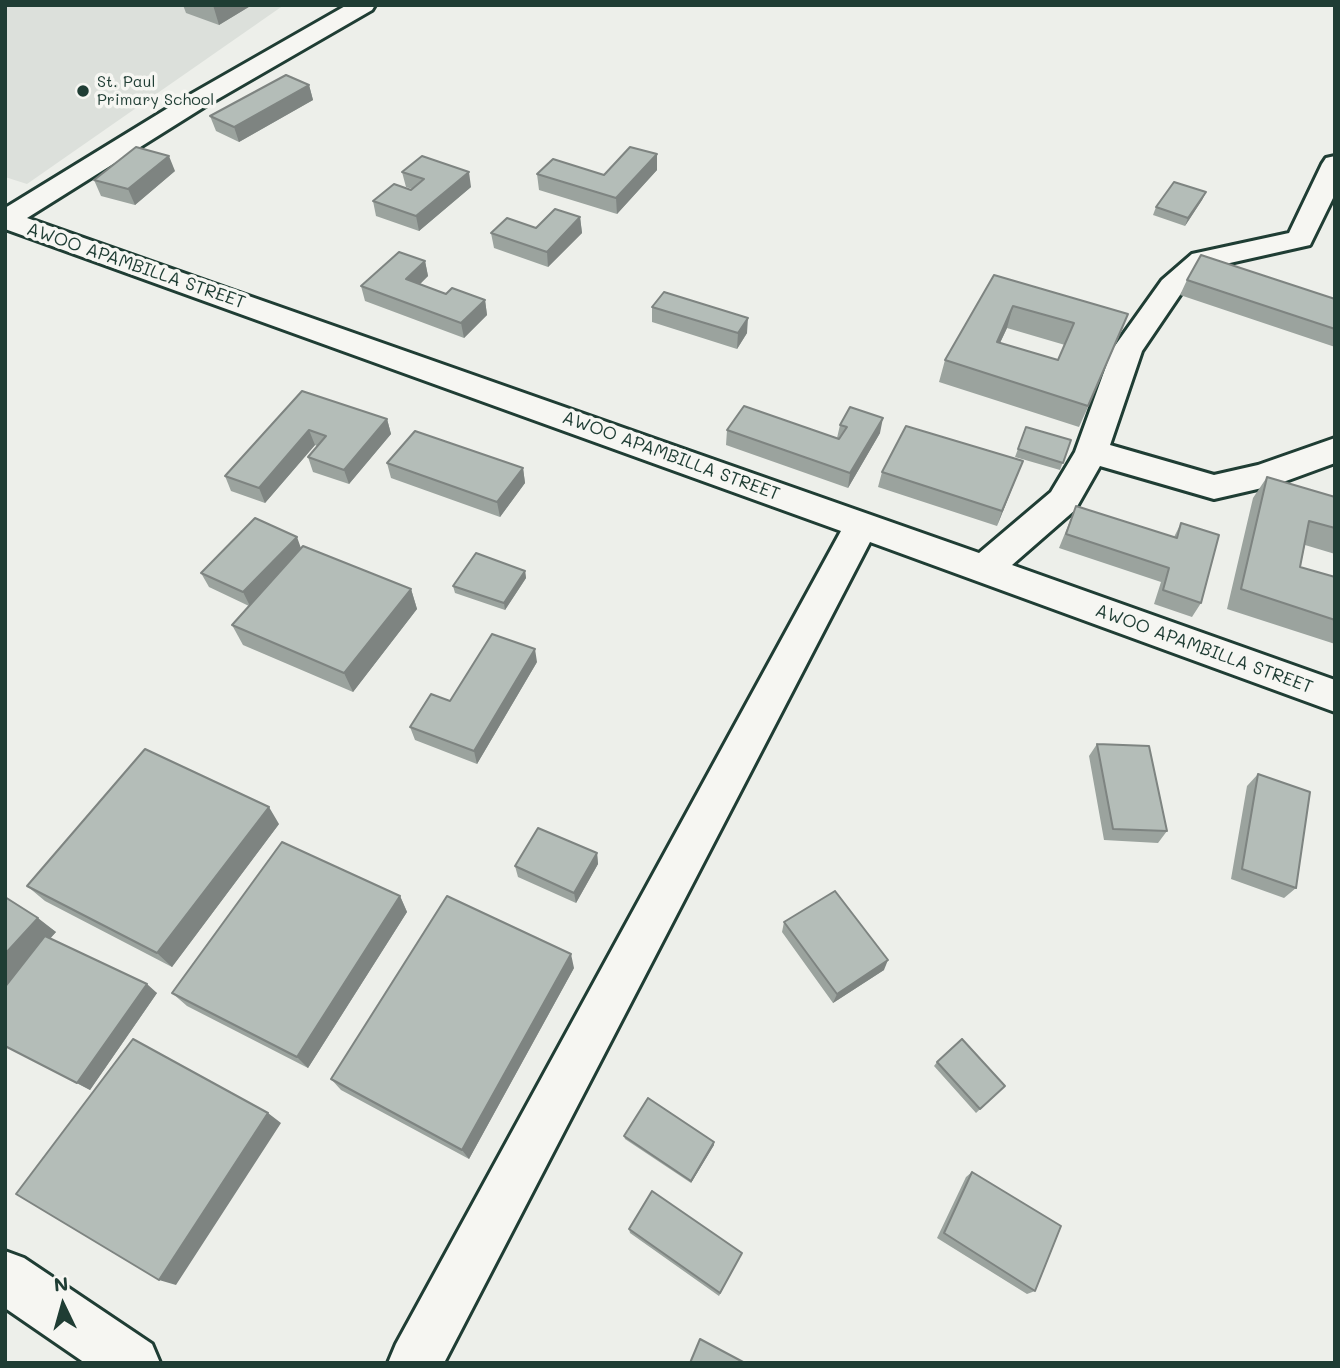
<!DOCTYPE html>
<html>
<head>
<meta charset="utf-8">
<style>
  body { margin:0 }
  #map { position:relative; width:1340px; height:1368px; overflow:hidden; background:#edefea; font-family:Mali,sans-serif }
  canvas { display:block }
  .frame { position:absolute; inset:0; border:7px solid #1f3d34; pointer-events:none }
  .north { position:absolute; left:28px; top:1270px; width:70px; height:70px; -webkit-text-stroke:5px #f6f6f2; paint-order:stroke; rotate:355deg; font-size:19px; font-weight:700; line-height:28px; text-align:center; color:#1f3d34 }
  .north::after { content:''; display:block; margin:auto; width:24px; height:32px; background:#1f3d34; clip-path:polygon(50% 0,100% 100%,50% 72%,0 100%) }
</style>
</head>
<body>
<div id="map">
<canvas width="1340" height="1368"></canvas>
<div class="frame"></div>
<div class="north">N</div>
</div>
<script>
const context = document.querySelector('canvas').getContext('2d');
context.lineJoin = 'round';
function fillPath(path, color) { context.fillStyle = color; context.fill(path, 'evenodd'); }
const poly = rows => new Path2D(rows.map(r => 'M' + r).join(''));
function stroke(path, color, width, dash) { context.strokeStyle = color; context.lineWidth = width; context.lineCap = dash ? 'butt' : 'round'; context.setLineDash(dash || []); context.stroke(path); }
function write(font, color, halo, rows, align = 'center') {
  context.font = font + ' Mali,sans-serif'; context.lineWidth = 7; context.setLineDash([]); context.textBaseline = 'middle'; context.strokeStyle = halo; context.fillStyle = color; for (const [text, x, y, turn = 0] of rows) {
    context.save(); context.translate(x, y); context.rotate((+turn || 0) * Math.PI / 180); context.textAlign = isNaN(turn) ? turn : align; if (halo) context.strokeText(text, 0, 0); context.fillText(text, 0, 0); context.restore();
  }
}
fillPath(poly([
  [5,5,284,5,27,184,5,177]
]), '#dce0db');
const minor = poly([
  [347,5,375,5,372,10,204,107,27,218,979,553,1051,492,1075,452,1112,350,1162,280,1192,254,1289,233,1322,164,1326,158,1335,156,1335,194,1310,245,1212,267,1182,292,1142,351,1110,445,1214,475,1258,465,1335,438,1335,463,1275,485,1214,499,1100,466,1075,510,1012,565,1335,680,1335,712,870,542,444,1363,388,1363,396,1344,841,531,5,229,5,208,186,97,347,5],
  [5,1251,24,1258,152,1344,160,1363,85,1363,5,1308,5,1251]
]);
stroke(minor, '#1f3d34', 6);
fillPath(minor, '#f6f6f2');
fillPath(poly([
  [183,5,252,5,219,25,186,13],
  [309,85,313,100,239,142,216,131,210,116],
  [657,154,657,170,617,214,539,190,537,174,604,175],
  [175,171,135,205,101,196,94,180],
  [402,172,471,187,419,231,376,216,373,201,412,189,406,187],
  [1206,192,1202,200,1185,226,1153,215,1156,207],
  [580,217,582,233,548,267,494,248,491,233,536,228],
  [425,261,428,276,420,284,446,294,485,300,487,315,464,338,365,301,361,286],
  [994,275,1119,336,1079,427,939,382,945,360],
  [1007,328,1065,345,1058,360,1000,343],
  [1187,280,1335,299,1335,347,1180,295],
  [652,307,747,333,737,349,652,322],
  [302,391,387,419,391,434,349,484,313,472,308,457,317,446,315,445,265,503,231,491,225,476],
  [840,425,880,433,848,488,726,445,727,430,837,438],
  [1026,427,1071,440,1060,470,1015,457],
  [1023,461,997,526,878,487,882,472],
  [387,463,523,468,525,483,500,517,391,478],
  [1267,477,1335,497,1335,554,1305,545,1300,567,1335,577,1335,644,1227,609,1253,498],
  [1076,506,1174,537,1181,523,1201,603,1192,617,1154,604,1161,582,1059,548],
  [301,548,411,589,417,609,353,692,243,645,232,625,249,606,209,587,201,573],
  [525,571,526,578,505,610,455,593,453,586],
  [537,662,477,764,415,740,410,727,450,701],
  [1097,744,1167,831,1158,843,1104,840,1089,756],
  [1258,774,1296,888,1284,898,1231,879,1247,786],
  [279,824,172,967,45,901,27,886],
  [597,853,598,864,576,903,518,877,515,866],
  [400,896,407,912,308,1068,187,1006,172,993],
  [5,897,56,932,50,938,157,993,90,1090,5,1046],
  [784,922,884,970,833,1003,782,932],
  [574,968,469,1159,341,1090,331,1079],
  [937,1062,1005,1086,976,1113,934,1066],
  [624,1136,714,1145,691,1183,625,1139],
  [972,1172,1035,1291,1027,1294,937,1238,966,1177],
  [629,1229,742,1253,719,1296,630,1233]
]), '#9ba39e');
fillPath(poly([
  [213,5,252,5,219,25],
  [309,85,313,100,239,142,234,127],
  [657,154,657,170,617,214,616,198],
  [169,156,175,171,135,205,128,189],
  [469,172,471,187,419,231,416,216],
  [1206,192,1202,200,1185,226,1188,218],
  [580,217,582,233,548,267,547,252],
  [425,261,428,276,409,295,406,279],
  [485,300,487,315,464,338,461,323],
  [1013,306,1007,328,990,364,997,342],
  [1128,314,1119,336,1079,427,1088,406],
  [748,318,747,333,737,349,738,333],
  [883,418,880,433,848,488,850,473],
  [387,419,391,434,349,484,344,470],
  [309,430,315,445,265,503,259,488],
  [1023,461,997,526,1002,511],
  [523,468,525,483,500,517,497,502],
  [297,537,302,551,250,606,243,592],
  [525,571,526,578,505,610,504,603],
  [411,589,417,609,353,692,344,673],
  [535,649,537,662,477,764,474,751],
  [269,807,279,824,172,967,157,953],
  [597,853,598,864,576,903,574,893],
  [400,896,407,912,308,1068,297,1057],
  [38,918,56,932,5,990,5,954],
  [571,954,574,968,469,1159,462,1150],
  [888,960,884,970,833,1003,837,994],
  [147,984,157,993,90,1090,77,1083],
  [268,1113,281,1123,176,1285,159,1280],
  [714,1142,714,1145,691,1183,691,1181]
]), '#7e8481');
const building = poly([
  [286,75,309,85,234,127,210,116,286,75],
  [136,147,169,156,128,189,94,180,136,147],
  [630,147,657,154,616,198,537,174,553,159,604,175,630,147],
  [422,156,469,172,416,216,373,201,394,184,411,190,424,179,402,172,422,156],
  [1174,182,1206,192,1188,218,1156,207,1174,182],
  [555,209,580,217,547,252,491,233,507,218,536,228,555,209],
  [399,252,425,261,406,279,446,294,452,288,485,300,461,323,361,286,399,252],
  [1201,255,1335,299,1335,329,1187,280,1201,255],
  [994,275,1128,314,1088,406,945,360,994,275],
  [1013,306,1074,323,1058,360,997,342,1013,306],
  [664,292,748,318,738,333,652,307,664,292],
  [302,391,387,419,344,470,308,457,326,436,309,430,259,488,225,476,302,391],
  [744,406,839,439,847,427,840,425,850,407,883,418,850,473,727,430,744,406],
  [906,426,1023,461,1002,511,882,472,906,426],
  [1026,427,1071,440,1063,463,1018,449,1026,427],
  [415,431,523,468,497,502,387,463,415,431],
  [1267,477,1335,497,1335,528,1309,521,1300,567,1335,577,1335,620,1241,589,1267,477],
  [1076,506,1177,538,1181,523,1219,535,1201,603,1163,590,1169,568,1066,534,1076,506],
  [255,518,297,537,243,592,201,573,255,518],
  [303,546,411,589,344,673,232,625,303,546],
  [476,553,525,571,504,603,453,586,476,553],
  [492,634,535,649,474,751,410,727,431,694,450,701,492,634],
  [1097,744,1149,746,1167,831,1113,829,1097,744],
  [145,749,269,807,157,953,27,886,145,749],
  [1258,774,1310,792,1296,888,1242,869,1258,774],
  [538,828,597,853,574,893,515,866,538,828],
  [282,842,400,896,297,1057,172,993,282,842],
  [835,891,888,960,837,994,784,922,835,891],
  [447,896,571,954,462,1150,331,1079,447,896],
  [5,897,38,918,5,954,5,897],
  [45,936,147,984,77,1083,5,1046,5,987,45,936],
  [133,1039,268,1113,159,1280,16,1194,133,1039],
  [962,1039,1005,1086,980,1109,937,1062,962,1039],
  [648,1098,714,1142,691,1181,624,1136,648,1098],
  [972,1172,1061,1226,1035,1291,944,1233,972,1172],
  [652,1191,742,1253,720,1293,629,1229,652,1191],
  [700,1339,745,1363,690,1363,700,1339]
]);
fillPath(building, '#b4bdb8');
stroke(building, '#7e8481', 2);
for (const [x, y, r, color] of [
  [83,91,7,"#1f3d34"]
]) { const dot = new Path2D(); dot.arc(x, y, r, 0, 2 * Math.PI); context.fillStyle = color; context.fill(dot); stroke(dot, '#f6f6f2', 2.5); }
write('16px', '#1f3d34', '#f6f6f2', [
  ["St. Paul",97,82],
  ["Primary School",97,100]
], 'left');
write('18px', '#1f3d34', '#f6f6f2', [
  ["AWOO APAMBILLA STREET",136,266,19],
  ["AWOO APAMBILLA STREET",671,456,20],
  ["AWOO APAMBILLA STREET",1204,649,20]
]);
</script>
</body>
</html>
